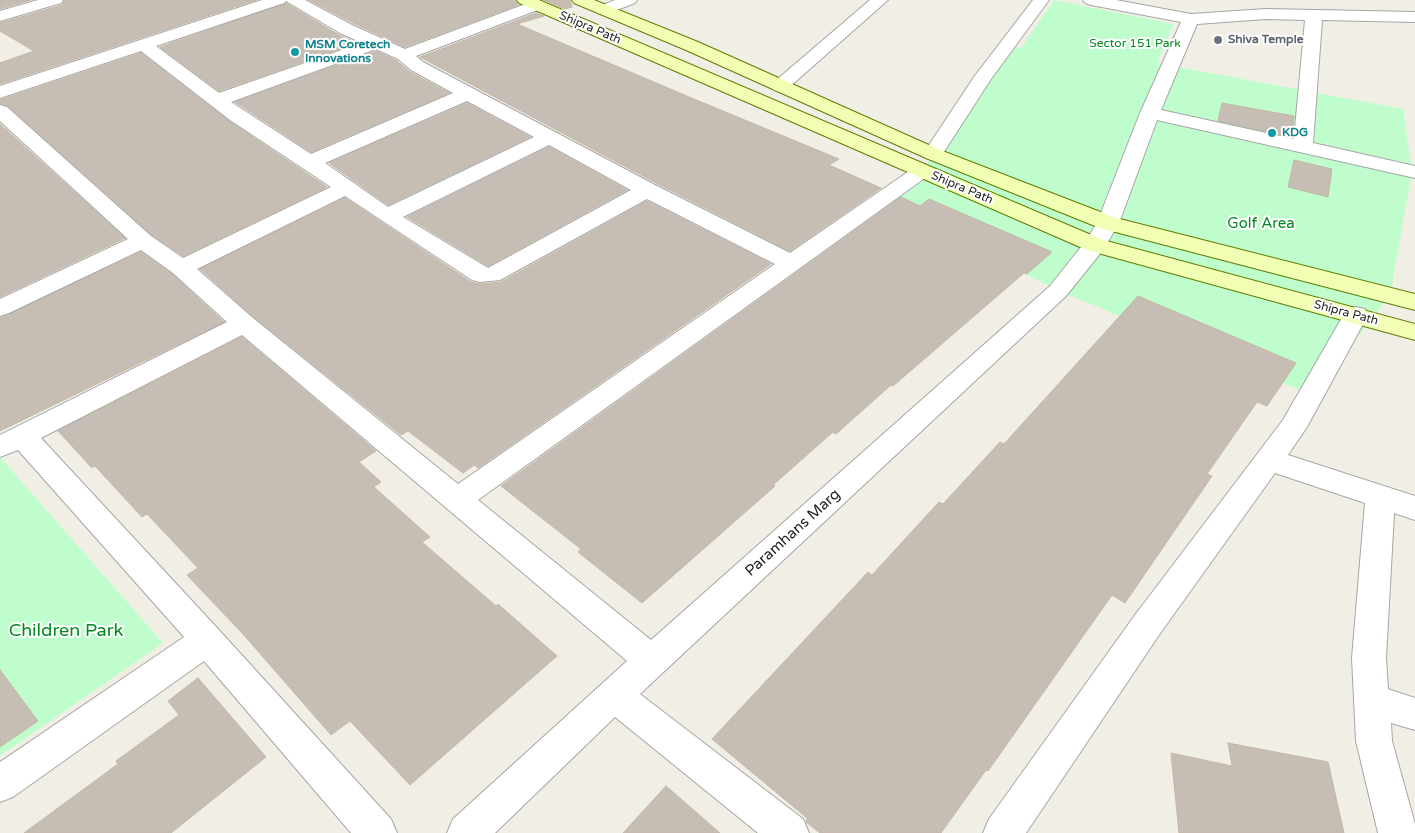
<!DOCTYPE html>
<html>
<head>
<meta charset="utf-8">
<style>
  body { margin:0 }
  canvas { display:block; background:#f1efe5 }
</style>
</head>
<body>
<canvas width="1415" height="833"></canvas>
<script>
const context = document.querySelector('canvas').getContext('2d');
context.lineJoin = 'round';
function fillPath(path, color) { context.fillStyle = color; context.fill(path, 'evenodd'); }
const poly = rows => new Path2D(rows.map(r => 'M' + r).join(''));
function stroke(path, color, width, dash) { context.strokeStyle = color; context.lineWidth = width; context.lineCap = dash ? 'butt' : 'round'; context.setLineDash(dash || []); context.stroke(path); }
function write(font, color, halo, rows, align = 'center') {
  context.font = font + ' "Varela Round",sans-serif'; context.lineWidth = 4; context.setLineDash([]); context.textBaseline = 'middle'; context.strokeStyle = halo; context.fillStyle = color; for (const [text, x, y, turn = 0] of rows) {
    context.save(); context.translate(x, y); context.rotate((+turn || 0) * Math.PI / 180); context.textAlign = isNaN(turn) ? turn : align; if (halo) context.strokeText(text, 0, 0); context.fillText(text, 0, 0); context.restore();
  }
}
fillPath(poly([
  [1054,0,1174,24,1157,63,1403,109,1412,171,1390,296,1312,395,1059,291,880,201,922,171,1006,46,1021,48],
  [0,457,163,643,0,756]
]), '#bffecc');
const building = poly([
  [0,0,31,0,0,9,0,0],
  [65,0,256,0,0,84,0,63,34,51,0,31,0,23,62,5,65,0],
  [309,0,515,0,518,5,405,47,353,23,309,0],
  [544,0,570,0,572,7,565,9,544,0],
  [286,3,339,35,357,43,219,91,160,47,286,3],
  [536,13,544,16,517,24,694,99,839,159,829,165,881,188,790,251,656,183,420,57,536,13],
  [376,51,397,61,410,72,449,93,311,152,235,102,376,51],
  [141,53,229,121,327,187,183,256,152,235,8,106,0,103,0,100,141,53],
  [467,103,530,137,388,205,329,163,467,103],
  [1222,103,1294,116,1292,137,1218,121,1222,103],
  [0,124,125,238,0,297,0,124],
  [549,147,627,190,488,266,407,217,549,147],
  [1294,160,1332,169,1328,197,1288,187,1294,160],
  [901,197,920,206,929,199,1052,252,1027,274,1024,273,893,386,891,385,836,434,833,432,773,485,775,486,642,603,578,552,581,549,501,486,901,197],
  [345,198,471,282,480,284,501,282,647,201,771,264,478,468,474,465,463,473,408,431,401,435,254,317,200,269,345,198],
  [141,252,172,274,224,322,0,431,0,318,141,252],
  [1138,296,1296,363,1267,406,1257,402,1207,474,1212,476,1125,603,1112,595,988,771,986,770,941,833,820,833,806,822,807,818,712,739,868,572,872,575,939,502,943,504,1000,442,1004,444,1138,296],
  [242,337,376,451,359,462,381,482,374,487,430,537,422,542,496,606,498,604,557,656,410,785,350,721,331,735,243,634,187,575,198,568,147,514,142,517,95,466,92,468,58,431,242,337],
  [0,670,38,721,0,747,0,670],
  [198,678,266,757,171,833,24,833,118,764,116,761,179,715,168,701,198,678],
  [1228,743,1328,762,1344,833,1179,833,1171,753,1232,766,1228,743],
  [666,786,720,833,623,833,666,786]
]);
fillPath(building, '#c6beb4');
stroke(building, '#c4b7a6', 1);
const street = poly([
  [38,0,63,0,61,3,0,21,0,11,38,0],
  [262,0,305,0,352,25,405,49,531,2,543,2,545,5,543,8,416,56,423,62,655,185,790,253,915,167,922,165,929,167,932,171,929,175,478,500,651,640,1050,286,1085,242,1097,223,1140,113,1181,22,1091,5,1085,3,1083,0,1116,0,1191,14,1266,9,1415,12,1415,22,1322,20,1313,143,1415,166,1415,178,1157,120,1119,223,1103,250,1066,296,640,694,803,819,809,833,758,833,615,717,495,833,447,833,453,819,627,661,242,335,41,438,219,630,391,819,397,833,351,833,204,661,13,797,0,802,0,762,184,637,18,450,0,457,0,435,227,322,173,273,141,250,9,313,0,316,0,299,128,239,0,121,0,105,7,107,151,236,183,258,331,187,230,120,141,51,0,98,0,86,262,0],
  [286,1,340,33,362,43,219,93,156,46,284,3,286,1],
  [1266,19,1305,20,1294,139,1161,110,1197,24,1266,19],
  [376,49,398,59,411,70,453,93,311,154,231,102,376,49],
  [467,101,534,137,388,207,325,163,467,101],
  [549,145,631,190,488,268,403,217,549,145],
  [345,196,472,280,480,282,500,280,647,199,775,264,458,484,253,318,197,269,345,196],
  [615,0,637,0,635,3,604,15,598,13,596,10,598,7,615,0],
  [870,0,888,0,786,90,780,92,774,90,771,86,774,82,870,0],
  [1033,0,1049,0,991,79,940,158,933,160,926,158,923,154,974,77,1033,0],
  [1356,307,1365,309,1368,315,1307,427,1288,455,1415,496,1415,520,1394,513,1386,658,1388,689,1415,698,1415,730,1391,723,1392,741,1415,824,1415,833,1378,833,1356,741,1352,658,1365,503,1275,473,1159,635,1026,833,983,833,989,819,1135,615,1283,420,1347,309,1356,307]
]);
const secondary = poly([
  [517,0,539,0,1103,240,1415,324,1415,340,1087,250,519,3,517,0],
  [572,0,594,0,698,42,940,150,1116,218,1415,294,1415,310,1100,228,926,158,686,50,574,3,572,0]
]);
stroke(street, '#a6a6a6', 2);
stroke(secondary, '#5f7d00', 2);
fillPath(street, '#fff');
fillPath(secondary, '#f1ffb5');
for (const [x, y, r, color] of [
  [1218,40,5,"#6b7280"],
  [295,52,5,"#0f9aa8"],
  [1272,133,5,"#0f9aa8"]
]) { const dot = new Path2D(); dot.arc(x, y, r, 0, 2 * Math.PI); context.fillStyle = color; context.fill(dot); stroke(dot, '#fff', 2); }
write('12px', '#1f1f1f', '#fff', [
  ["Shipra Path",590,28,23],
  ["Shipra Path",962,188,23],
  ["Shipra Path",1346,313,15]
]);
write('bold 12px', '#5b616d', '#fff', [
  ["Shiva Temple",1228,40]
], 'left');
write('12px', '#02891f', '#fff', [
  ["Sector 151 Park",1135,44]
]);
write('bold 12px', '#0d838f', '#fff', [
  ["MSM Coretech",305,45],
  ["Innovations",305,59],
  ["KDG",1282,133]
], 'left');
write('15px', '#02891f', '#fff', [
  ["Golf Area",1261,224]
]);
write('15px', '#1f1f1f', '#fff', [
  ["Paramhans Marg",793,533,-42]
]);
write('18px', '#02891f', '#fff', [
  ["Children Park",66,631]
]);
</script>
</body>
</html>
